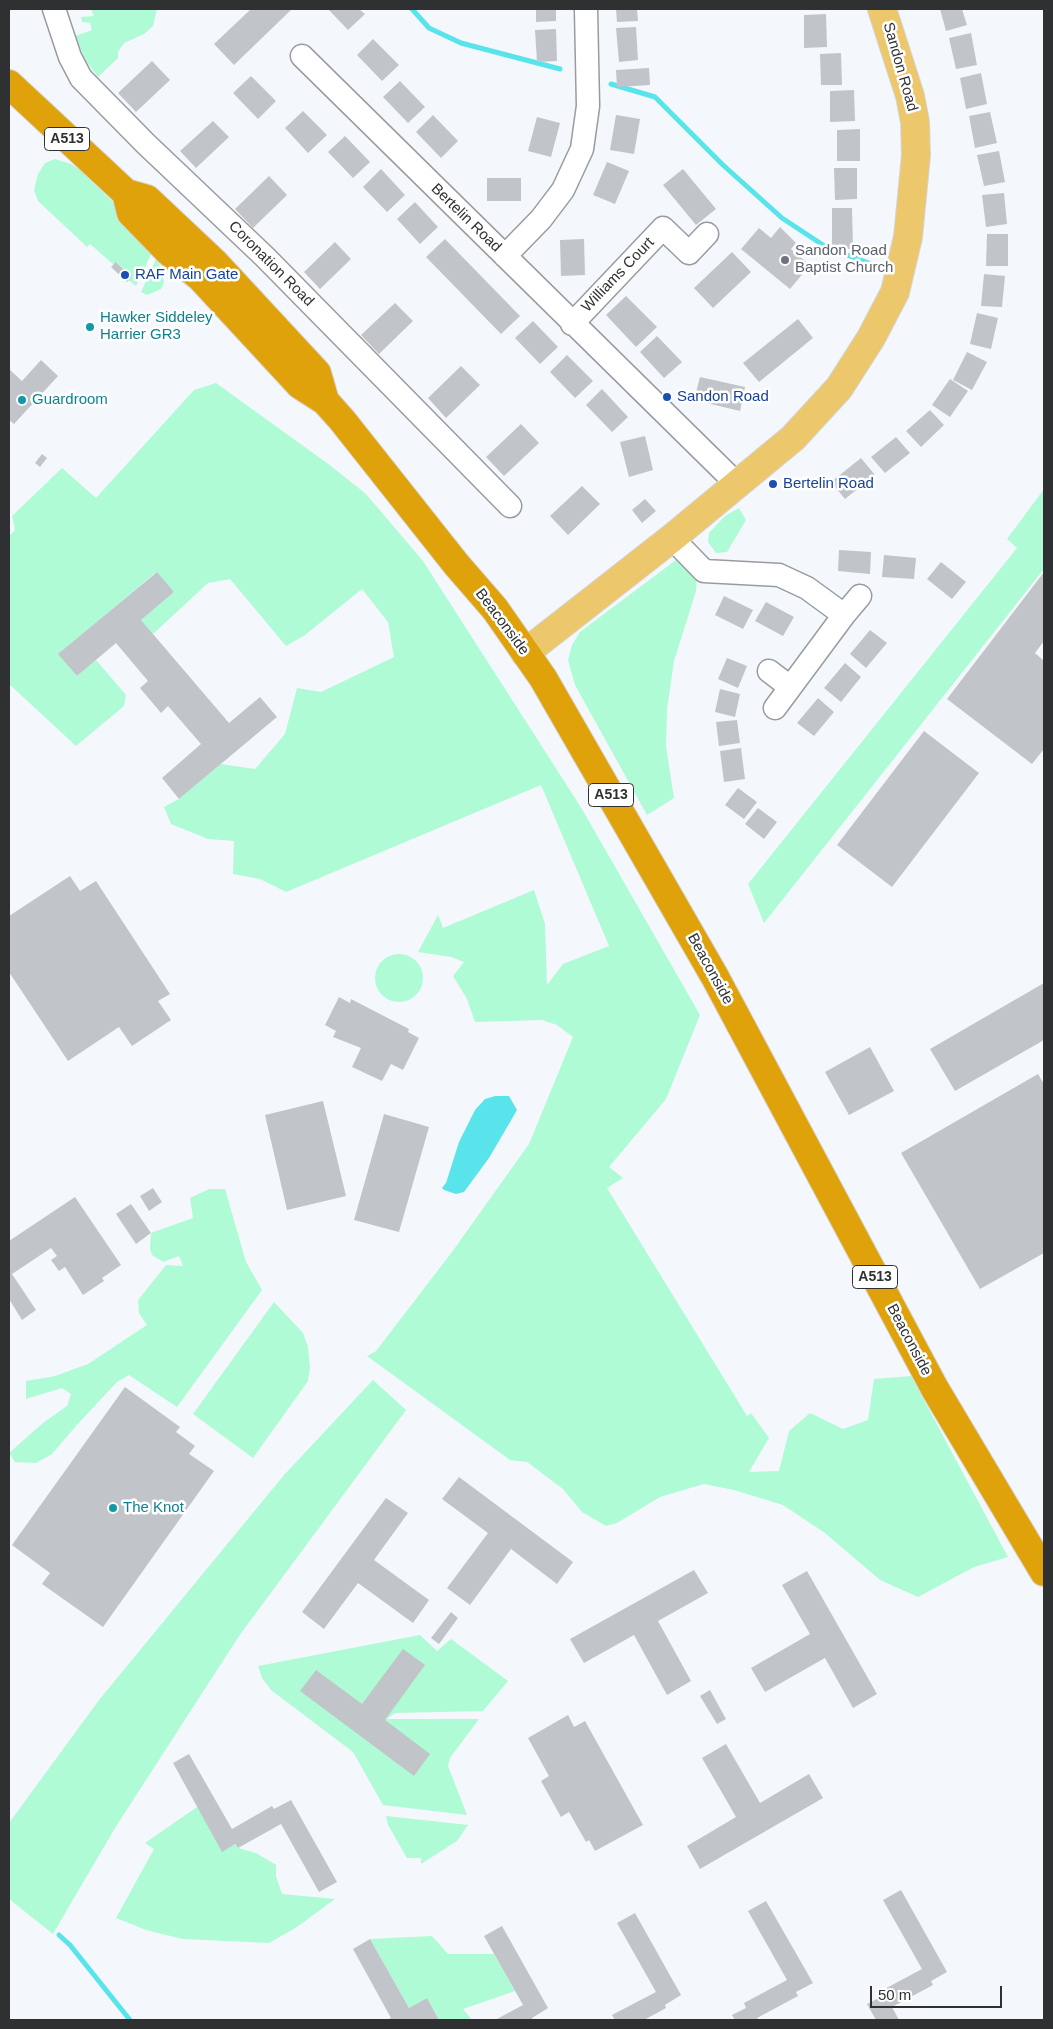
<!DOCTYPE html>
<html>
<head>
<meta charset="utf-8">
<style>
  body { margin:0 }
  #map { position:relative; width:1053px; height:2029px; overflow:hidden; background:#f4f8fc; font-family:Helvetica,sans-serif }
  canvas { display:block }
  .frame { position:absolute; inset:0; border:10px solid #2f3032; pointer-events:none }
  .scale { position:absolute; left:870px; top:1986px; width:132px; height:22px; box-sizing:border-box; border:2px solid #2f3032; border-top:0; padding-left:6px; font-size:15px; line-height:18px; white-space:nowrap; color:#2f3032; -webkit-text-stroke:4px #fff; paint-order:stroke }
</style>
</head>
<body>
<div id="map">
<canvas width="1053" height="2029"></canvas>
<div class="frame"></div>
<div class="scale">50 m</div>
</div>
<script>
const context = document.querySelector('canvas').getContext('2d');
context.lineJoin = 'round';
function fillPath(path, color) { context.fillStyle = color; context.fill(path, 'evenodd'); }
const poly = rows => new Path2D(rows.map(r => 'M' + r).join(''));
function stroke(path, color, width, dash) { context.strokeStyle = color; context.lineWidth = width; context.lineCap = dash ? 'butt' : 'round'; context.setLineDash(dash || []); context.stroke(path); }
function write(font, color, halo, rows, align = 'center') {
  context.font = font + ' Helvetica,sans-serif'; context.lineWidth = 5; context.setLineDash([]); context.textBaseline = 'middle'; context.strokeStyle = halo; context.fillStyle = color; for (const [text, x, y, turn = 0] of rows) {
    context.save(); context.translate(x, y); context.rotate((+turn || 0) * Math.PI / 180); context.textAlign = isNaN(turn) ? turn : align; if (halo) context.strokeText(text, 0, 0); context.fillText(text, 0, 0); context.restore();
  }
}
fillPath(poly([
  [91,9,157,9,153,26,144,34,124,43,118,52,118,58,98,77,86,61,75,36,92,30,90,23,82,22,81,17,94,16],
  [55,159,71,164,80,170,120,209,154,248,136,286,128,280,132,277,117,262,114,265,90,244,87,247,38,201,34,190,38,174,45,163],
  [156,259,162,269,164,283,161,289,147,295,141,292],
  [216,383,331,466,366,494,423,561,582,809,700,1015,666,1099,609,1167,623,1178,607,1188,747,1416,751,1413,769,1438,749,1472,779,1471,789,1431,810,1413,843,1429,868,1420,874,1379,911,1376,1008,1557,974,1567,918,1597,880,1580,825,1533,783,1505,734,1490,704,1484,660,1497,617,1523,606,1526,582,1512,563,1489,527,1462,510,1460,367,1356,376,1351,452,1252,529,1144,573,1037,557,1025,542,1020,475,1022,467,999,453,976,464,962,451,957,418,952,438,915,443,928,534,890,545,924,547,985,563,964,609,946,541,785,286,892,260,879,233,874,234,841,208,839,171,824,164,807,179,799,221,764,255,769,285,734,297,688,321,692,394,657,388,622,362,589,305,635,286,646,230,579,208,583,153,634,141,620,174,592,156,572,59,654,77,676,96,660,126,695,124,706,76,746,9,684,9,536,15,530,12,516,62,468,96,498,194,390],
  [1044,489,1044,569,764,923,748,884,1017,548,1007,539],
  [739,508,746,520,727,552,716,553,708,542,709,533,725,516],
  [676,560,681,560,697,574,696,591,674,661,667,709,666,746,674,798,647,815,575,685,568,660,572,645,580,632],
  '375 978a24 24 0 1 1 48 0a24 24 0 1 1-48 0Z',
  [209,1189,225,1189,246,1262,262,1290,177,1407,129,1375,117,1382,75,1427,52,1454,36,1463,15,1462,9,1453,43,1423,67,1406,71,1394,62,1388,26,1399,26,1381,55,1376,88,1364,147,1325,139,1313,138,1300,166,1265,183,1266,179,1256,163,1262,152,1255,150,1249,151,1233,193,1218,190,1198],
  [274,1302,303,1333,308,1347,310,1368,308,1381,253,1458,193,1414],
  [373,1380,406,1410,239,1636,115,1828,53,1934,9,1899,9,1823,99,1700,284,1475],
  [420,1635,437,1651,451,1639,508,1681,483,1711,395,1713,386,1719,479,1719,450,1758,448,1766,467,1815,383,1805,353,1752,271,1690,262,1678,258,1666],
  [197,1807,238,1848,256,1853,276,1865,276,1876,282,1894,335,1899,297,1927,269,1943,183,1939,146,1930,116,1918,154,1849,145,1843],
  [386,1816,468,1825,457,1841,421,1864,421,1858,407,1858,388,1825],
  [432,1936,448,1954,494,1954,515,1991,463,2009,472,2020,439,2020,427,1998,409,2008,370,1939]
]), '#aefbd5');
fillPath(poly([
  [495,1096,509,1096,517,1110,513,1117,489,1158,464,1192,456,1194,444,1190,442,1188,446,1183,459,1142,475,1110,485,1099]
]), '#59e3ea');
stroke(poly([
  [412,9,429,28,461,43,560,69],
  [611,84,655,97,723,165,782,218,826,247,874,265],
  [59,1935,70,1945,130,2020]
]), '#59e3ea', 5);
fillPath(poly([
  [251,9,292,9,234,65,214,44],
  [328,9,359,9,365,14,348,30],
  [536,9,556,9,556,21,536,22],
  [616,9,637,9,638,21,617,22],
  [940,9,962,9,967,25,946,31],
  [826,14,827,47,804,48,804,15],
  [636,27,638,60,619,62,616,28],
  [556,29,557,61,537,62,535,30],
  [971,33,977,65,956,69,949,38],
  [373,39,399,65,382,81,357,55],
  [841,53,842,85,821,85,820,54],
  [152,61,170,80,136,112,118,93],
  [649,68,650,85,617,87,616,70],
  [981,73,987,104,966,109,960,78],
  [251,76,276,101,258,119,233,93],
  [400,81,425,107,408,123,383,97],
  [854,90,855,121,830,122,830,91],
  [303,111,327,135,308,153,285,128],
  [990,112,997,143,975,148,969,116],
  [433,115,458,141,441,158,416,132],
  [616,115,640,119,634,154,610,150],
  [537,117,560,123,551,157,528,151],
  [213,121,229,137,196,168,180,151],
  [860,129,860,161,837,161,837,130],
  [345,136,370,162,353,178,328,152],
  [999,151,1005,182,984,186,977,155],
  [607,162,629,171,615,204,593,195],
  [834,168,857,168,857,199,835,200],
  [381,169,405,195,387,212,363,187],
  [683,169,716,209,696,225,663,185],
  [269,176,287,195,253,228,235,209],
  [487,178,521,178,521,201,487,201],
  [1004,193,1007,224,986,227,982,195],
  [415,202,438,227,420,244,397,219],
  [832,208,852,208,853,249,832,249],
  [780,227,796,243,791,249,810,265,790,289,741,249,759,228,771,238],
  [987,234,1008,234,1008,266,986,266],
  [445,239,520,316,501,334,426,257],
  [584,239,585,275,561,276,560,240],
  [335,242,351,259,320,289,304,272],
  [732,252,751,272,713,308,694,288],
  [116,262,132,277,127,282,111,267],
  [984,274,1005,276,1002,307,981,306],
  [626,296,657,327,636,347,606,315],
  [395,303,413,321,379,354,361,335],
  [977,313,998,318,991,349,970,344],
  [798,319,813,338,759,382,743,363],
  [533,321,558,347,540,364,515,338],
  [657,336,682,362,664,378,640,352],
  [967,352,987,362,972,390,953,380],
  [567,355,593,381,575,398,550,372],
  [41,360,58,376,14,424,9,420,9,371,10,370,22,381],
  [461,366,480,385,446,418,428,398],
  [700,377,745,387,740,411,694,400],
  [950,379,968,391,950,417,932,405],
  [602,389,628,417,612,432,586,405],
  [930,410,944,425,921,447,906,431],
  [521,424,539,443,504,476,486,457],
  [645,436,653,470,629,477,620,442],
  [896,437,910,453,885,473,871,457],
  [42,454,47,458,40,467,35,463],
  [861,458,875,475,845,499,831,482],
  [582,486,600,504,568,535,550,516],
  [645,499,656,511,642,523,632,510],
  [839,550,871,552,870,574,838,571],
  [884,555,916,558,914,579,882,577],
  [941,562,966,582,952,599,927,579],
  [157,572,174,592,141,620,229,723,260,697,277,717,179,799,162,778,201,744,168,706,161,713,140,688,148,681,116,643,77,676,58,654],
  [1044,572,1044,641,1035,653,1044,661,1044,749,1032,764,947,699],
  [724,596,753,610,743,629,715,615],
  [766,602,794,617,783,636,755,621],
  [870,630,887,643,866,668,850,654],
  [727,658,747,666,738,688,718,679],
  [845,663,861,677,841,702,824,688],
  [720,689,740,694,735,717,715,712],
  [818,698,834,712,814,736,797,723],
  [737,720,740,743,719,746,716,722],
  [924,731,979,773,892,887,837,845],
  [741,748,745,779,724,782,720,751],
  [738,788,757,802,744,819,725,805],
  [758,808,777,822,764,839,745,824],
  [70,876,80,891,96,881,170,994,158,1001,171,1020,132,1046,119,1027,68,1061,9,972,9,916],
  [1044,983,1044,1040,955,1091,930,1049],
  [339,997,350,1003,351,999,409,1029,408,1032,419,1038,403,1070,391,1064,382,1081,352,1067,361,1048,333,1037,336,1031,325,1025],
  [870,1047,894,1091,849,1115,825,1072],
  [1038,1074,1044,1084,1044,1253,980,1289,901,1153],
  [323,1101,346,1196,287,1210,265,1115],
  [384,1114,429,1127,399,1232,354,1220],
  [153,1188,162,1202,149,1211,140,1196],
  [75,1197,121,1265,102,1278,104,1281,83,1295,65,1267,59,1271,51,1260,57,1256,51,1248,12,1274,36,1310,22,1320,9,1299,9,1241],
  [131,1204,151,1233,136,1244,116,1214],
  [125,1387,180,1427,176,1432,195,1446,189,1454,214,1471,103,1627,42,1584,50,1573,12,1545],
  [459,1477,573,1562,557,1584,511,1549,470,1605,447,1588,488,1533,442,1499],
  [386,1498,408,1513,374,1560,429,1600,413,1623,358,1583,324,1629,302,1612],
  [694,1570,708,1593,658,1621,691,1681,667,1695,634,1635,584,1663,570,1639],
  [807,1571,877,1694,853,1708,825,1658,765,1692,751,1668,810,1634,782,1585],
  [451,1612,458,1618,439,1644,431,1638],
  [403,1649,425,1665,385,1720,430,1754,414,1776,300,1691,316,1670,362,1704],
  [710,1690,726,1719,717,1724,700,1696],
  [568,1715,574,1727,585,1721,643,1825,595,1851,589,1840,586,1842,569,1812,561,1817,541,1781,549,1776,528,1738],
  [726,1744,760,1803,809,1774,823,1798,700,1869,687,1846,736,1817,702,1758],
  [189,1754,232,1829,272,1806,274,1809,291,1800,337,1882,319,1892,281,1824,238,1848,235,1844,222,1852,173,1763],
  [901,1890,947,1972,931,1981,933,1985,892,2007,899,2020,876,2020,867,2004,881,1997,879,1992,922,1969,883,1900],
  [766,1901,813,1983,796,1992,798,1996,757,2018,759,2020,735,2020,732,2015,746,2008,744,2003,787,1980,748,1911],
  [635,1913,681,1995,665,2005,666,2008,644,2020,615,2020,612,2015,656,1992,617,1923],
  [502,1926,548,2008,532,2018,533,2020,495,2020,523,2005,484,1936],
  [370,1939,409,2008,427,1998,439,2020,386,2020,391,2018,353,1949]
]), '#c1c5c9');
const minor = poly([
  [54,9,70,57,81,78,146,144,265,257,510,506],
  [302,56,738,485],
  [505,256,541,219,563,190,582,149,588,106,586,9],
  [572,324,663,228,689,253,707,234],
  [672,538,704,571,779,575,807,588,844,615,775,708],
  [844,615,860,596],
  [769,671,790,687]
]);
const major = poly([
  [525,653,672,538,793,438,839,388,871,338,895,292,908,237,916,155,915,122,910,96,882,9]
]);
const highway = poly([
  [9,84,126,193,147,199,215,263,317,373,325,401],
  [126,193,131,213,169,252,201,278,300,385,325,401,342,420,456,564,495,609,543,678,715,977,935,1389,1044,1572]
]);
stroke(minor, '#989ca0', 25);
stroke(major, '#d5d6d6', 30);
stroke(highway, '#d5d6d6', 30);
stroke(minor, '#fff', 22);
stroke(major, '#ecc76c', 28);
stroke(highway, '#e0a20a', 28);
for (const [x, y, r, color] of [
  [785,260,5,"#6b7280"],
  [125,275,5,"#1a4fb4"],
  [90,327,5,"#0f9aa8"],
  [667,397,5,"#1a4fb4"],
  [22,400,5,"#0f9aa8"],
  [773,484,5,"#1a4fb4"],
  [113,1508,5,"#0f9aa8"]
]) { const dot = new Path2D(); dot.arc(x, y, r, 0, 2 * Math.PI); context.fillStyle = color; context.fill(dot); stroke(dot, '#fff', 2); }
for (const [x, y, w] of [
  [67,139,45],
  [611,795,45],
  [875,1277,45]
]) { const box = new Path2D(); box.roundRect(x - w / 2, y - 11.5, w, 23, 4); context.fillStyle = '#fff'; context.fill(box); stroke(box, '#2f3032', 1); }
write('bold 14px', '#2f3032', null, [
  ["A513",67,139],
  ["A513",611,795],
  ["A513",875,1277]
]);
write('15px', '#2f3032', '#fff', [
  ["Sandon Road",900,67,74],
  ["Bertelin Road",466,218,44],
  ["Coronation Road",271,264,45],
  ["Williams Court",618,275,-46],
  ["Beaconside",502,622,53],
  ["Beaconside",710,969,61],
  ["Beaconside",909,1340,62]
]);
write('15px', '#5b616d', '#fff', [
  ["Sandon Road",795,251],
  ["Baptist Church",795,268]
], 'left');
write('15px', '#164399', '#fff', [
  ["RAF Main Gate",135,275],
  ["Sandon Road",677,397],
  ["Bertelin Road",783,484]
], 'left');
write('15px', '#0d838f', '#fff', [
  ["Hawker Siddeley",100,318],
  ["Harrier GR3",100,335],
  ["Guardroom",32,400],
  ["The Knot",123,1508]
], 'left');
</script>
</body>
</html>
